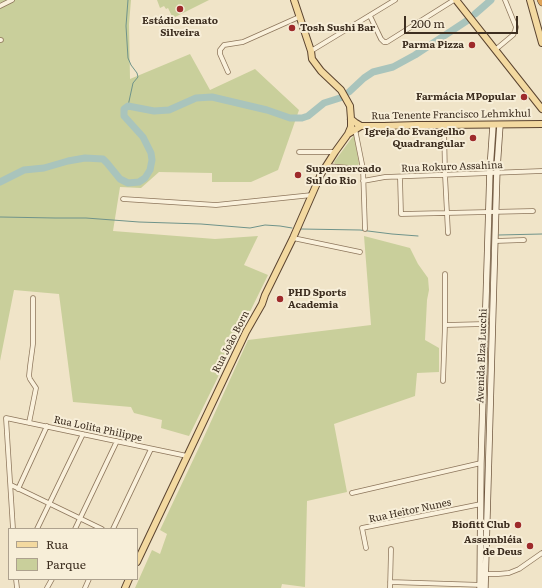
<!DOCTYPE html>
<html>
<head>
<meta charset="utf-8">
<style>
  body { margin:0 }
  #map { position:relative; width:542px; height:588px; overflow:hidden; background:#f0e4c8; font-family:Literata,serif }
  canvas { display:block }
  .legend { position:absolute; left:8px; top:528px; width:130px; height:52px; box-sizing:border-box; background:#f7eed8; border:1px solid #ada18e; margin:0; padding:5px 7px; list-style:none; font-size:12px; color:#3d2e20 }
  .legend li { display:flex; align-items:center; gap:8px; height:20px }
  .legend b { width:20px; border:1px solid #ada18e }
  .scale { position:absolute; left:404px; top:16px; width:114px; height:18px; box-sizing:border-box; border:2px solid #3d2e20; border-top:0; padding-left:5px; font-size:12px; line-height:14px; white-space:nowrap; color:#3d2e20; -webkit-text-stroke:3px #f7eed8; paint-order:stroke }
</style>
</head>
<body>
<div id="map">
<canvas width="542" height="588"></canvas>
<ul class="legend">
<li><b style="height:5px;background:#f3d9a0"></b>Rua</li>
<li><b style="height:11px;background:#c9cf9b"></b>Parque</li>
</ul>
<div class="scale">200 m</div>
</div>
<script>
const context = document.querySelector('canvas').getContext('2d');
context.lineJoin = 'round';
function fillPath(path, color) { context.fillStyle = color; context.fill(path, 'evenodd'); }
const poly = rows => new Path2D(rows.map(r => 'M' + r).join(''));
function stroke(path, color, width, dash) { context.strokeStyle = color; context.lineWidth = width; context.lineCap = dash ? 'butt' : 'round'; context.setLineDash(dash || []); context.stroke(path); }
function write(font, color, halo, rows, align = 'center') {
  context.font = font + ' Literata,serif'; context.lineWidth = 4; context.setLineDash([]); context.textBaseline = 'middle'; context.strokeStyle = halo; context.fillStyle = color; for (const [text, x, y, turn = 0] of rows) {
    context.save(); context.translate(x, y); context.rotate((+turn || 0) * Math.PI / 180); context.textAlign = isNaN(turn) ? turn : align; if (halo) context.strokeText(text, 0, 0); context.fillText(text, 0, 0); context.restore();
  }
}
fillPath(poly([
  [0,0,131,0,129,24,130,79,190,54,210,90,255,69,299,110,278,170,251,182,212,182,212,173,159,172,141,188,120,187,113,231,215,239,258,236,244,265,268,275,189,436,161,428,162,420,134,413,131,407,73,402,59,294,14,290,0,361],
  [157,0,209,0,173,18,168,8,166,9,164,6,160,8],
  [354,135,359,164,357,166,335,164,334,162],
  [364,236,410,248,418,264,428,278,429,290,427,300,425,340,439,348,439,372,417,373,415,396,334,424,347,492,307,501,305,587,282,584,281,588,135,588,152,550,160,554,167,534,160,530,203,439,248,340,371,325]
]), '#c9cf9b');
stroke(poly([
  [128,106,133,83,138,77,137,73,131,65,128,58,126,26,128,0],
  [0,217,55,218,86,218,139,222,201,224,250,228,265,225,280,226,292,228],
  [301,229,360,230,392,234,418,236],
  [499,235,542,234]
]), '#6f938a', 1);
stroke(poly([
  [475,14,491,0],
  [349,92,364,78,373,72,393,67,415,55,468,20],
  [0,182,24,170,44,168,68,161,85,158,103,159,107,163,120,179,128,183,139,182,145,178,150,170,152,160,151,153,143,137,124,116,124,109,128,106,154,111,169,110,196,98,212,97,267,110,290,118,302,118,308,116,324,103,343,97]
]), '#a9c4bc', 7);
const minor = poly([
  [0,6,12,0],
  [370,16,381,39,384,42,387,42,454,0],
  [0,40,1,40],
  [495,50,513,35,515,31,516,27,505,0],
  [311,51,395,0],
  [228,72,220,54,220,50,224,45,243,42,299,17],
  [444,125,445,175,448,233],
  [355,129,363,169,365,229],
  [299,152,335,152],
  [327,166,363,169],
  [400,177,401,214,533,211],
  [363,181,385,177,542,171],
  [123,199,216,205,312,195],
  [293,238,360,252],
  [495,241,524,240],
  [445,325,485,324],
  [443,381,445,325,445,274],
  [29,423,36,388,30,379,29,376,30,366,33,344,33,298],
  [11,485,102,529],
  [18,489,47,426],
  [352,493,481,463],
  [13,529,6,418,187,456],
  [37,529,83,434],
  [75,529,117,441],
  [113,529,151,449],
  [366,548,362,528,481,504],
  [483,574,498,574,509,573,519,569,542,553],
  [16,579,17,588],
  [390,582,483,585],
  [47,588,52,579],
  [85,588,89,579],
  [390,588,391,549]
]);
const secondary = poly([
  [480,588,481,463,490,169,493,125],
  [485,588,497,169,500,125]
]);
const primary = poly([
  [294,0,311,51,312,59,321,71,341,90,350,106,351,119,351,127,348,134],
  [456,0,542,109],
  [530,0,542,43],
  [351,119,356,123,361,126,384,126,417,125,444,125,542,124],
  [137,562,246,332,262,304,265,295,293,238,321,174,335,152,348,134,361,126],
  [125,588,129,579]
]);
const motorway = poly([
  [541,0,542,2]
]);
stroke(minor, '#8d765c', 5.5);
stroke(secondary, '#6f573f', 7);
stroke(primary, '#5b4430', 8);
stroke(motorway, '#5b4430', 8);
stroke(minor, '#faf1dc', 4);
stroke(secondary, '#faf1dc', 5.5);
stroke(primary, '#f3d9a0', 6);
stroke(motorway, '#e0a458', 7);
for (const [x, y, r, color] of [
  [180,9,4,"#9e2a2b"],
  [292,28,4,"#9e2a2b"],
  [472,45,4,"#9e2a2b"],
  [524,97,4,"#9e2a2b"],
  [473,138,4,"#9e2a2b"],
  [298,175,4,"#9e2a2b"],
  [280,299,4,"#9e2a2b"],
  [518,525,4,"#9e2a2b"],
  [530,546,4,"#9e2a2b"]
]) { const dot = new Path2D(); dot.arc(x, y, r, 0, 2 * Math.PI); context.fillStyle = color; context.fill(dot); stroke(dot, '#f7eed8', 1.5); }
write('bold 10px', '#3d2e20', '#f7eed8', [
  ["Estádio Renato",180,21,"center"],
  ["Silveira",180,33,"center"],
  ["Tosh Sushi Bar",300,28,"left"],
  ["Parma Pizza",464,45],
  ["Farmácia MPopular",516,97],
  ["Igreja do Evangelho",465,132],
  ["Quadrangular",465,144],
  ["Supermercado",306,169,"left"],
  ["Sul do Rio",306,181,"left"],
  ["PHD Sports",288,293,"left"],
  ["Academia",288,305,"left"],
  ["Biofitt Club",510,525],
  ["Assembléia",522,540],
  ["de Deus",522,552]
], 'right');
write('10px', '#3d2e20', '#f7eed8', [
  ["Rua Tenente Francisco Lehmkhul",451,115,-1],
  ["Rua Rokuro Assahina",452,167,-2],
  ["Rua João Born",231,342,-63],
  ["Avenida Elza Lucchi",482,356,-88],
  ["Rua Lolita Philippe",98,429,12],
  ["Rua Heitor Nunes",410,511,-12]
]);
</script>
</body>
</html>
